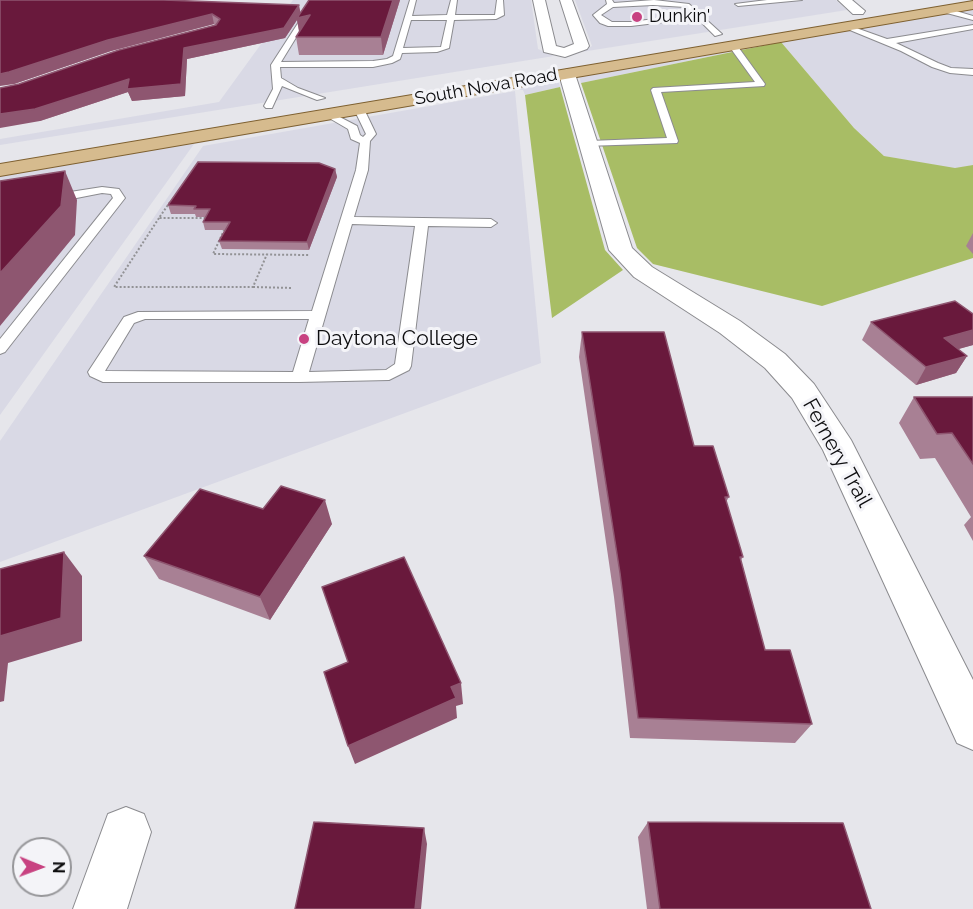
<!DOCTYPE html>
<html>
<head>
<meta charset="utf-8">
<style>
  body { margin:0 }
  #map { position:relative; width:973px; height:909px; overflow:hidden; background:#e6e6eb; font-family:Raleway,sans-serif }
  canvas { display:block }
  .north { position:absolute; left:12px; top:837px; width:60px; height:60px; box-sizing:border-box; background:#f4f4f8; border:2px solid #97979a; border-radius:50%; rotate:91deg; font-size:16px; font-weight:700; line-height:24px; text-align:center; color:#0c0c0e }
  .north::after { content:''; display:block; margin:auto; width:21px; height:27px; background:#c84281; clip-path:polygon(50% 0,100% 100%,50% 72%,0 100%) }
</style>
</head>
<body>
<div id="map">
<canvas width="973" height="909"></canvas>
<div class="north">N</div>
</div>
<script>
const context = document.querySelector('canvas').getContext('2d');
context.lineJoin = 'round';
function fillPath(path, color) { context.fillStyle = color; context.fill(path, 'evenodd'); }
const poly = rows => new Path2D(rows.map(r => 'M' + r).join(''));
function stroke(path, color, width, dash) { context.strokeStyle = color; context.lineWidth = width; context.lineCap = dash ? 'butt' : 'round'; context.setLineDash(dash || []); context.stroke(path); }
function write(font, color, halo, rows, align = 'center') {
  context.font = font + ' Raleway,sans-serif'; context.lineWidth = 6; context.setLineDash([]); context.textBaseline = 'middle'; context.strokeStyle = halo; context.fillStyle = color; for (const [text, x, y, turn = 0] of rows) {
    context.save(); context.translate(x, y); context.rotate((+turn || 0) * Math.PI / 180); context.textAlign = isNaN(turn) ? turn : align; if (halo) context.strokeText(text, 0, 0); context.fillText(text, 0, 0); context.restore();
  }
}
fillPath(poly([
  [293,0,531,0,538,49,554,56,0,145,0,139,219,102],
  [575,0,836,0,847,10,581,52,592,46],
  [973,8,973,165,955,169,884,156,854,128,781,42,581,83,579,76],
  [558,79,560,87,525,95,523,90,510,89,194,144,0,415,0,175],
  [515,91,541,363,0,562,0,441,203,146]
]), '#d9d9e5');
fillPath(poly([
  [781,42,854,128,884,156,955,168,973,165,973,258,822,306,653,264,637,248,581,83],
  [560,87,605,250,623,270,552,318,525,95]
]), '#a8bd65');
const lane = poly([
  [313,0,319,0,281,62,373,61,387,59,393,56,410,0,416,0,412,16,447,15,451,0,457,0,455,15,495,15,497,0,503,0,504,15,496,19,454,20,449,48,437,52,402,53,400,59,392,63,373,67,280,67,281,78,298,88,325,98,317,100,282,86,272,108,266,108,264,106,273,89,271,65,313,0],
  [411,20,447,20,441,47,403,48,411,20],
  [606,0,612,0,614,3,654,0,689,4,722,34,715,36,697,18,631,26,608,26,600,23,593,15,607,4,606,0],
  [653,5,685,7,693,14,631,22,612,22,601,15,613,7,653,5],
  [767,0,802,0,738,6,735,4,767,0],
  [946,8,973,16,973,20,943,12,946,8],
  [845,24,887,39,973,25,973,29,896,43,938,63,951,68,973,69,973,75,950,73,932,67,901,51,845,28,845,24],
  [730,44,736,44,765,84,764,86,661,92,678,141,677,143,585,146,584,144,589,141,667,138,651,90,653,88,755,82,729,46,730,44],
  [359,106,364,109,376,134,370,141,368,170,354,217,491,219,497,223,491,227,428,226,411,366,409,370,389,380,299,382,103,382,90,376,88,372,124,317,138,312,312,311,356,170,360,143,351,139,348,129,324,115,332,113,357,126,360,135,363,137,366,134,354,109,359,106],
  [352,224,415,226,395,364,386,370,309,372,352,224],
  [145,319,309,319,293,372,105,371,134,323,145,319],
  [102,187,119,189,125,198,5,352,0,354,0,339,113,198,111,194,102,193,51,203,45,199,51,195,102,187]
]);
const street = poly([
  [533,0,545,0,556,46,564,48,574,44,560,0,572,0,589,46,587,49,565,57,544,52,533,0],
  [838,0,852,0,865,11,863,14,853,14,838,0],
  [567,69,575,74,632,248,652,267,740,321,785,354,814,384,851,440,973,680,973,750,957,743,823,450,792,398,765,368,720,333,634,277,609,250,559,74,567,69],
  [126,807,144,814,151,832,127,909,73,909,108,814,126,807]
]);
const primary = poly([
  [973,1,973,9,0,176,0,164,973,1]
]);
stroke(lane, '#8b8b8f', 2);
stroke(street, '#8b8b8f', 2);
stroke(primary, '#7e6030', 2);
stroke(poly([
  [170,202,159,218,207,218],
  [159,218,114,287,253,287,267,254],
  [226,226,213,254,309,255],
  [253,287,293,288]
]), '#929295', 2, [2, 2]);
fillPath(lane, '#fff');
fillPath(street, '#fff');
fillPath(primary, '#d6bb8e');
fillPath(poly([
  [0,0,301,12,309,0,400,0,383,55,299,55,296,37,299,32,297,20,285,38,187,59,185,96,132,101,128,92,40,121,19,84,215,25,214,24,111,51,14,84],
  [335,169,337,177,309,250,222,249,219,241,225,230,205,230,203,222,205,217,196,217,195,214,171,214,168,205],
  [973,233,973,254,966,246],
  [973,314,973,345,958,349,967,356,956,373,916,385,862,340,871,322],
  [582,332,694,446,729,497,726,502,743,557,741,560,765,650,812,724,795,743,630,738,614,597,579,357],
  [914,397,973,397,973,541,964,525,971,517,935,458,920,459,899,423],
  [263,509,332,524,270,620,159,579,144,556],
  [648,822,871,909,647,909,638,837]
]), '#a88094');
fillPath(poly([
  [393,0,400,0,383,55,381,37],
  [299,5,301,15,310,15,300,35,297,20,285,38,187,59,185,96,132,101,128,92,40,121,0,128,0,114,184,48],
  [212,14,214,24,111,51,14,84,0,86,0,74,108,40],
  [335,169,337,177,309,250,307,242],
  [65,171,77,200,75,235,0,326,0,273],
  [973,330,973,345,934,356,944,338],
  [967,356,956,373,916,385,926,367],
  [325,500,332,524,270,620,260,597],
  [64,552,82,576,82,641,8,663,4,701,0,702,0,636],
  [461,683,463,704,456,706,457,718,355,764,348,746,451,687],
  [424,828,427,844,421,909,415,909]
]), '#8e5670');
const building = poly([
  [0,0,164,0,299,5,284,28,184,48,181,84,127,89,129,79,35,109,0,114,0,88,19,84,119,50,216,25,220,19,212,14,108,40,9,72,0,74,0,0],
  [309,0,393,0,381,37,296,37,310,15,297,18,309,0],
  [198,162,319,163,335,169,307,242,219,241,230,222,203,222,210,209,194,209,196,206,168,205,198,162],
  [65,171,61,206,0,273,0,181,65,171],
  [955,301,973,314,973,330,944,338,967,356,926,367,871,322,955,301],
  [582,332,664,332,694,446,713,446,729,497,725,497,743,557,740,557,765,650,790,650,812,724,638,718,620,573,582,332],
  [914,397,973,397,973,464,952,433,937,434,914,397],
  [281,486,325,500,260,597,144,556,200,489,263,509,281,486],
  [64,552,61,618,0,636,0,569,64,552],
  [404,557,461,683,451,687,456,698,348,746,324,672,348,662,322,587,404,557],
  [314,822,424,828,415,909,295,909,314,822],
  [648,822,843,823,871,909,660,909,648,822]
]);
fillPath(building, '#69193c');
stroke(building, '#8e5670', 1.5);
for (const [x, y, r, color] of [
  [637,17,6,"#c84281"],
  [304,339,6,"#c84281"]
]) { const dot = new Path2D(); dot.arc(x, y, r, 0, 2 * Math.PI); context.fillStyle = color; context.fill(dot); stroke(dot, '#f4f4f8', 2); }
write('18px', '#0c0c0e', '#f4f4f8', [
  ["Dunkin'",649,17]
], 'left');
write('18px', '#0c0c0e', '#f4f4f8', [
  ["South Nova Road",486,87,-10]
]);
write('21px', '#0c0c0e', '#f4f4f8', [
  ["Daytona College",316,339]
], 'left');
write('21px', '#0c0c0e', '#f4f4f8', [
  ["Fernery Trail",837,453,61]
]);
</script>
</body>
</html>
